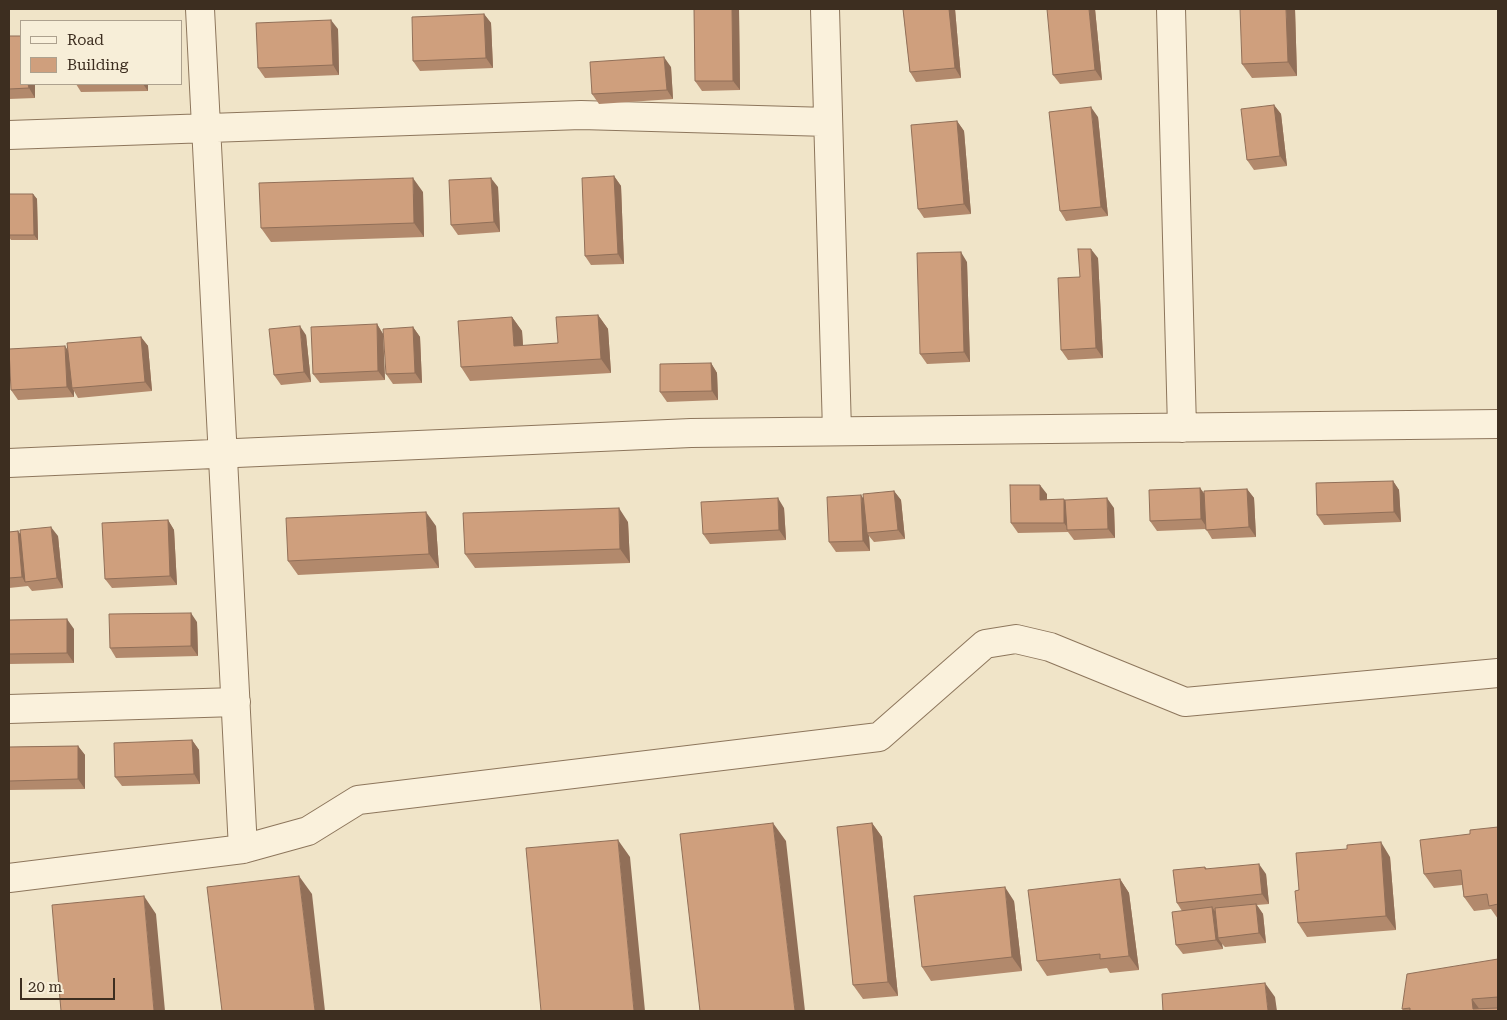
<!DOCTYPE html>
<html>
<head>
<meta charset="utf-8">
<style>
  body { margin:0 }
  #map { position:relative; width:1507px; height:1020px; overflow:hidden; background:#f0e4c8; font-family:"Roboto Serif",serif }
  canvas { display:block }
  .frame { position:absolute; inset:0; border:10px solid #3d2e20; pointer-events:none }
  .legend { position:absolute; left:20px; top:20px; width:162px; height:65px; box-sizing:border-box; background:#f7eed8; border:1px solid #ada18e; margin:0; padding:6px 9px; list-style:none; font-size:15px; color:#3d2e20 }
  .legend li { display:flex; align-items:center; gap:10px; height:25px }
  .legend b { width:25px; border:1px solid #ada18e }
  .scale { position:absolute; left:20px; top:978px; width:95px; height:22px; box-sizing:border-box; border:2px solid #3d2e20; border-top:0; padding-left:6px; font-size:15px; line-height:18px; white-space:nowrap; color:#3d2e20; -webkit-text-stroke:4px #f7eed8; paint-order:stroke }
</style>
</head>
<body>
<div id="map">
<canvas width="1507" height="1020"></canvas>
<div class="frame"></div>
<ul class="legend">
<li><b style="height:6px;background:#faf1dc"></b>Road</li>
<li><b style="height:14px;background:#cf9f7d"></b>Building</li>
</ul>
<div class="scale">20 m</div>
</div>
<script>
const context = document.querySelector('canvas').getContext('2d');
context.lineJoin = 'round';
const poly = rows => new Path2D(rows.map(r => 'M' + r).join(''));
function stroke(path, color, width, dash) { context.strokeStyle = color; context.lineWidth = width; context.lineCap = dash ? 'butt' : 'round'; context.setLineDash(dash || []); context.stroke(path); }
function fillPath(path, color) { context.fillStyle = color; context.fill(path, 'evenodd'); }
const minor = poly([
  [200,9,243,849],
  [825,9,837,431],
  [1171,9,1182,428],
  [9,135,581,115,828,122],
  [9,463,691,433,1498,424],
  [9,709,236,702],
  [9,878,243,849,308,831,358,800,879,737,985,644,1016,639,1050,647,1185,702,1498,673]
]);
stroke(minor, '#8d765c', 30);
stroke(minor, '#faf1dc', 28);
fillPath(poly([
  [694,9,739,9,740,90,702,91,695,81],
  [903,9,955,9,961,78,916,82,910,72],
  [1095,9,1102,80,1060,84,1053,75],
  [1295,9,1297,76,1252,78,1242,64],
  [484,14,491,23,493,68,420,71,413,61],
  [338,29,339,75,265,78,258,68],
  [9,36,35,84,35,98,9,99],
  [671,67,673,99,599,104,592,94],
  [76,84,148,84,148,91,81,92],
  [1274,105,1281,114,1287,166,1254,170,1247,160],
  [1098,117,1108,216,1066,221,1060,211],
  [957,121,964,131,971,214,924,218,918,209],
  [614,176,621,186,624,264,591,265,585,256],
  [498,187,500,232,458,235,451,225],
  [423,192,424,237,271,242,261,228],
  [9,194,33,194,37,199,38,240,11,240,9,237],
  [1098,258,1103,358,1068,360,1061,350,1080,277],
  [967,262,970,362,927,364,920,354],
  [598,315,608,329,611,373,470,381,461,367,512,317,522,331,523,346,558,343],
  [377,324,383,334,385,380,320,383,313,374],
  [413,327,420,337,422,383,393,384,386,374],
  [306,335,311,382,281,385,274,375],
  [141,337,148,346,152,391,78,398,74,391,74,397,18,400,11,390,68,350],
  [711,363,717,373,718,400,667,402,660,392],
  [1393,481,1399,490,1401,522,1324,525,1317,515],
  [1200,488,1204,493,1247,489,1254,498,1256,537,1212,539,1206,529,1157,531,1150,521],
  [894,491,901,500,905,539,874,542,869,536,870,551,836,552,829,542,864,499],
  [1047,494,1047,500,1064,499,1065,502,1114,508,1115,538,1074,540,1068,532,1018,533,1011,523],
  [784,508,786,540,710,544,703,534],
  [168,520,174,530,177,585,112,588,105,579],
  [628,522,630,563,475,568,465,554],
  [436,526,439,568,298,575,288,561],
  [18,531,21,535,58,536,63,588,32,591,28,586,9,588,9,532],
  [9,620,74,629,74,663,9,664],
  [197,622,198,656,116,658,110,648],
  [192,740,199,750,200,784,122,786,115,777],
  [78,746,85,755,85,789,9,790,9,747],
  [872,823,882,837,898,996,863,999,853,985],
  [1498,827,1498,919,1491,909,1474,911,1464,897,1462,885,1434,888,1424,874,1470,834],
  [1390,857,1396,930,1307,937,1298,923,1299,890],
  [1205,867,1207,869,1266,874,1269,904,1257,905,1263,914,1266,943,1225,947,1222,944,1223,949,1183,954,1176,945,1182,911,1177,903],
  [1120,879,1129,893,1139,970,1110,973,1107,968,1047,976,1037,961],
  [1014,901,1022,971,931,981,922,967],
  [1498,959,1498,1011,1404,1011,1402,1009]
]), '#b2896c');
fillPath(poly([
  [732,9,739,9,740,90,733,81],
  [949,9,955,9,961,78,955,68],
  [1089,9,1095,9,1102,80,1095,70],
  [1286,9,1295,9,1297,76,1288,62],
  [484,14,491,23,493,68,486,58],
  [331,20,338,29,339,75,333,65],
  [664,57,671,67,673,99,667,90],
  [28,84,35,84,35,98,29,88],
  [143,84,148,84,148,91],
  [1274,105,1281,114,1287,166,1280,156],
  [1091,107,1098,117,1108,216,1101,207],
  [957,121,964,131,971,214,964,204],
  [614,176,621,186,624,264,618,254],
  [413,178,423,192,424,237,414,223],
  [491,178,498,187,500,232,494,222],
  [33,194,37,199,38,240,34,235],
  [1091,249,1098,258,1103,358,1096,348],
  [961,252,967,262,970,362,964,352],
  [598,315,608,329,611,373,601,359],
  [512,317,522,331,524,360,514,346],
  [377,324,383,334,385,380,378,371],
  [300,326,306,335,311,382,304,372],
  [413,327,420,337,422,383,415,373],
  [141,337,148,346,152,391,145,382],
  [65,346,72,356,72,388,74,391,74,397,67,387],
  [711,363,717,373,718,400,712,391],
  [1393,481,1399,490,1401,522,1394,512],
  [1040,485,1047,494,1047,509,1040,500],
  [1200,488,1207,498,1208,529,1201,519],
  [1247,489,1254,498,1256,537,1249,527],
  [894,491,901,500,905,539,898,530],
  [861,495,868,505,867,533,869,536,870,551,863,541],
  [778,498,784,508,786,540,779,530],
  [1107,498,1114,508,1115,538,1108,529],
  [1064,499,1070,509,1069,530,1064,523],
  [619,508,628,522,630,563,620,549],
  [426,512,436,526,439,568,429,554],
  [168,520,174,530,177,585,170,576],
  [51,527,58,536,63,588,57,578],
  [18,531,25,541,25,582,22,577],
  [191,613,197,622,198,656,191,646],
  [67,619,74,629,74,663,67,653],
  [192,740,199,750,200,784,194,774],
  [78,746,85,755,85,789,78,779],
  [773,823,786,841,805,1011,795,1011],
  [872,823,882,837,898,996,888,982],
  [618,840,630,857,645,1011,634,1011],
  [1381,842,1390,857,1396,930,1386,916],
  [1259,864,1266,874,1269,904,1262,894],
  [299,876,312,894,325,1011,315,1011],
  [1120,879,1129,893,1139,970,1129,956],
  [1005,887,1014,901,1022,971,1012,957],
  [144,896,156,914,165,1011,154,1011],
  [1256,904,1263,914,1266,943,1259,933],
  [1212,907,1219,917,1218,938,1222,944,1223,949,1216,940],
  [1265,983,1275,997,1277,1011,1268,1011],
  [1472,999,1481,1011,1473,1009]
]), '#916f58');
const building = poly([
  [694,9,732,9,733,81,695,81,694,9],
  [903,9,949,9,955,68,910,72,903,9],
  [1047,9,1089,9,1095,70,1053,75,1047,9],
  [1240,9,1286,9,1288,62,1242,64,1240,9],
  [484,14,486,58,413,61,412,17,484,14],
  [331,20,333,65,258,68,256,23,331,20],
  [9,36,21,36,21,84,28,84,29,88,9,89,9,36],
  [664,57,667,90,592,94,590,62,664,57],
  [1274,105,1280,156,1247,160,1241,109,1274,105],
  [1091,107,1101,207,1060,211,1049,112,1091,107],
  [957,121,964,204,918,209,911,125,957,121],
  [614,176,618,254,585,256,582,178,614,176],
  [413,178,414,223,261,228,259,183,413,178],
  [491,178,494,222,451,225,449,180,491,178],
  [9,194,33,194,34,235,9,235,9,194],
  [1078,249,1091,249,1096,348,1061,350,1058,278,1080,277,1078,249],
  [961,252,964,352,920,354,917,253,961,252],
  [598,315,601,359,461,367,458,321,512,317,514,346,558,343,556,317,598,315],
  [377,324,378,371,313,374,311,327,377,324],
  [300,326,304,372,274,375,269,329,300,326],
  [413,327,415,373,386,374,383,329,413,327],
  [141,337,145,382,72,388,67,343,141,337],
  [65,346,67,387,11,390,9,349,65,346],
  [711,363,712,391,660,392,660,364,711,363],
  [1393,481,1394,512,1317,515,1316,483,1393,481],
  [1010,485,1040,485,1040,500,1064,499,1064,523,1011,523,1010,485],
  [1200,488,1201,519,1150,521,1149,490,1200,488],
  [1247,489,1249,527,1206,530,1204,491,1247,489],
  [894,491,898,530,867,533,863,494,894,491],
  [861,495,863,541,829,542,827,497,861,495],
  [778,498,779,530,703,534,701,502,778,498],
  [1107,498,1108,529,1067,530,1065,500,1107,498],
  [619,508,620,549,465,554,463,513,619,508],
  [426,512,429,554,288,561,286,518,426,512],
  [168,520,170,576,105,579,102,523,168,520],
  [51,527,57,578,25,582,20,530,51,527],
  [18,531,22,577,9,578,9,532,18,531],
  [191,613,191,646,110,648,109,614,191,613],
  [67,619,67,653,9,654,9,620,67,619],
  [192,740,194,774,115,777,114,743,192,740],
  [78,746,78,779,9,781,9,747,78,746],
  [773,823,795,1011,700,1011,680,834,773,823],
  [872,823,888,982,853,985,837,827,872,823],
  [1498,827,1498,904,1489,906,1487,894,1464,897,1461,870,1424,874,1420,840,1470,834,1470,830,1498,827],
  [618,840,634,1011,541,1011,526,848,618,840],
  [1381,842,1386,916,1298,923,1295,891,1299,890,1296,853,1347,849,1347,845,1381,842],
  [1259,864,1262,894,1177,903,1173,870,1205,867,1205,869,1259,864],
  [299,876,315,1011,222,1011,207,887,299,876],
  [1120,879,1129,956,1100,959,1100,954,1037,961,1028,890,1120,879],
  [1005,887,1012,957,922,967,914,896,1005,887],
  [144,896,154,1011,61,1011,52,905,144,896],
  [1256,904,1259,933,1218,938,1215,908,1256,904],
  [1212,907,1216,940,1176,945,1172,912,1212,907],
  [1498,959,1498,997,1472,999,1473,1009,1498,1008,1498,1011,1410,1011,1410,1008,1402,1009,1407,974,1498,959],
  [1265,983,1268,1011,1163,1011,1162,994,1265,983]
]);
fillPath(building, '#cf9f7d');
stroke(building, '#916f58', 1);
</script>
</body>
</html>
